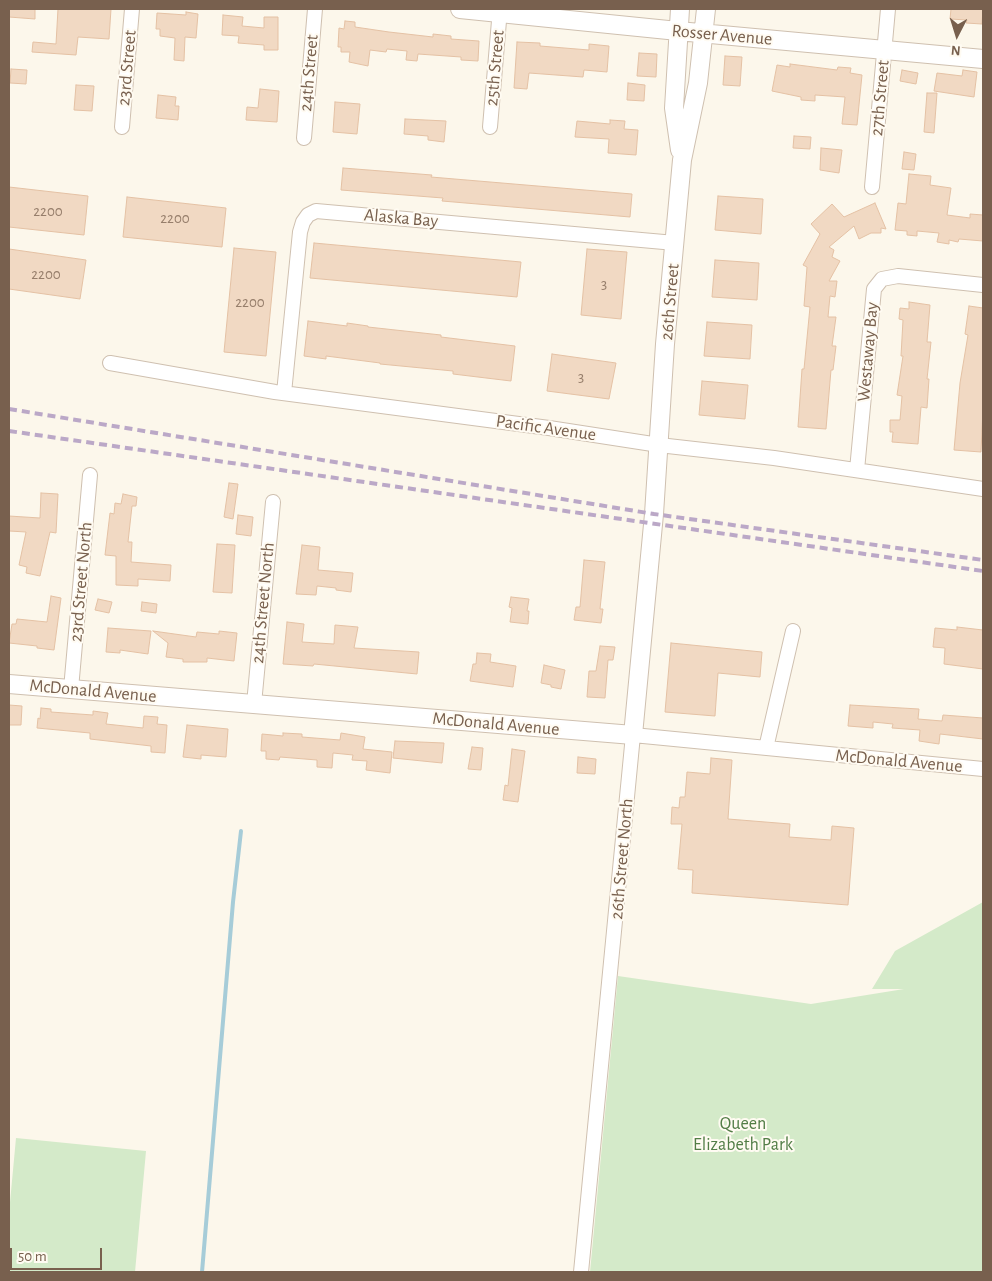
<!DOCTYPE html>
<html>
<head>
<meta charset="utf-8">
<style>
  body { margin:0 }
  #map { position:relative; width:992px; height:1281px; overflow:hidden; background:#fcf7eb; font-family:"Alegreya Sans",sans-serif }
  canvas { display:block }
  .frame { position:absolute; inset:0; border:10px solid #78604e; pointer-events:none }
  .north { position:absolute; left:932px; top:10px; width:50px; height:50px; -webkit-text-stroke:4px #fffbf2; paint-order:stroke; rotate:185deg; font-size:14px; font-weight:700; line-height:20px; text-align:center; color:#78604e }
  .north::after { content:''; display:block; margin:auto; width:18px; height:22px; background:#78604e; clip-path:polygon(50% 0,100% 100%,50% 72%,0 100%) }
  .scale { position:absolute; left:10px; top:1248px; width:92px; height:22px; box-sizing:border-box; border:2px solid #78604e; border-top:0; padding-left:6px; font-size:15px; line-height:18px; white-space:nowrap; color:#78604e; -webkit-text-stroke:4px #fffbf2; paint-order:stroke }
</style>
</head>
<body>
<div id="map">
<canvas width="992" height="1281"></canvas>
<div class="frame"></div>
<div class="north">N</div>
<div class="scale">50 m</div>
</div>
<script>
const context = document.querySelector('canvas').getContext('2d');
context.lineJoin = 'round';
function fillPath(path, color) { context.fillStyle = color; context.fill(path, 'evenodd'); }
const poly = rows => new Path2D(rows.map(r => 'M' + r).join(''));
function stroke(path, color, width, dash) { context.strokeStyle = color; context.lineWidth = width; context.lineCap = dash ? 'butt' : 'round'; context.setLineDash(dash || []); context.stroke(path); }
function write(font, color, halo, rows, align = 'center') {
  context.font = font + ' "Alegreya Sans",sans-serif'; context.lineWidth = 4; context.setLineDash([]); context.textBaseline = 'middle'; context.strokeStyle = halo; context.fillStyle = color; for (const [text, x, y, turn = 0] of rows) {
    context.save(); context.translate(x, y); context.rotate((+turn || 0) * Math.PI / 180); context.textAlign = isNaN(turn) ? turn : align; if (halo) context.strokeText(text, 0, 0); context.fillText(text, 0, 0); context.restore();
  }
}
fillPath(poly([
  [983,902,983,1272,590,1272,618,976,811,1004,904,989,872,989,895,951],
  [16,1138,146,1151,135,1272,9,1272,9,1213]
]), '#d4eac9');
stroke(poly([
  [202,1272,233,902,241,831]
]), '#a6ccd8', 4);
const building = poly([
  [9,9,35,9,35,19,9,17,9,9],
  [58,9,111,9,109,39,78,37,76,55,32,52,33,42,56,44,58,9],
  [951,9,983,9,982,24,966,23,967,20,950,19,951,9],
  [186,12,198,14,196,38,185,37,184,61,174,60,175,38,160,36,160,29,156,29,157,13,186,15,186,12],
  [223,15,243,17,242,26,264,28,264,17,278,17,278,50,264,50,264,45,238,43,239,36,222,35,223,15],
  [345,21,355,22,355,27,389,32,433,37,433,34,451,36,451,39,479,41,478,61,461,60,461,57,418,54,417,61,406,60,407,51,387,49,386,52,370,50,368,66,349,62,350,52,341,52,341,47,338,47,339,28,344,29,345,21],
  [517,42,540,43,540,46,589,50,589,44,609,46,607,72,584,70,583,77,529,73,527,89,514,88,517,42],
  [639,53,657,54,656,77,637,76,639,53],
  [725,56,742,57,740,86,723,85,725,56],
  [790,64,837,70,838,67,851,68,850,73,862,75,857,125,842,124,845,97,815,95,815,101,801,100,801,97,772,91,777,65,790,67,790,64],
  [11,69,27,70,26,84,10,83,11,69],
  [902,70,918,73,916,84,900,81,902,70],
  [963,70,977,72,974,97,934,91,937,73,962,76,963,70],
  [628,83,645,85,644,101,627,100,628,83],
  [76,85,94,86,92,111,74,110,76,85],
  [260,89,279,91,277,122,246,120,247,107,258,108,260,89],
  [927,93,937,93,934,133,924,132,927,93],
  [158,95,176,97,175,106,179,106,178,120,156,118,158,95],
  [335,102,360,104,357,134,333,132,335,102],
  [405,119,446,121,444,142,428,140,428,136,404,134,405,119],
  [610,120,625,121,624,129,638,130,636,155,608,153,609,139,575,137,577,121,610,124,610,120],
  [794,136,811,137,810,149,793,148,794,136],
  [821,148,842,150,839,173,820,170,821,148],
  [904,152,916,154,914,170,902,169,904,152],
  [343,168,432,175,431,177,632,194,630,217,442,201,443,198,341,190,343,168],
  [909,174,931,176,930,185,951,188,947,215,970,218,970,214,983,215,983,241,959,239,958,242,949,240,949,244,937,242,939,233,917,231,917,236,907,235,907,231,895,230,898,203,906,204,909,174],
  [9,187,88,196,84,235,9,227,9,187],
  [718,196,763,199,761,234,715,230,718,196],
  [127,197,226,208,222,247,123,237,127,197],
  [875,203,886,229,881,228,881,233,871,233,859,239,854,226,829,247,834,250,832,257,840,261,829,281,837,281,835,297,830,296,828,317,836,317,832,346,836,346,833,370,831,370,826,429,798,427,802,369,804,369,810,307,804,306,807,267,803,265,820,234,811,224,832,204,844,217,875,203],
  [314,243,521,262,517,297,310,278,314,243],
  [234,248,276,252,266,356,224,352,234,248],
  [9,249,86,260,80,299,9,289,9,249],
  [587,249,627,252,621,319,581,315,587,249],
  [715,260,759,263,757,300,712,297,715,260],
  [909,302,930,305,927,342,931,342,927,379,929,379,927,408,921,407,918,444,892,442,893,432,890,432,890,420,900,420,902,396,897,395,903,356,901,356,903,320,899,319,900,308,909,309,909,302],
  [969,306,983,308,983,409,981,452,954,450,960,383,968,335,965,334,969,306],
  [308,321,347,326,347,323,368,326,368,327,441,335,441,337,515,346,511,381,453,374,453,371,380,364,380,363,326,356,326,359,304,356,308,321],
  [707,322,752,325,750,359,704,356,707,322],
  [552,354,616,363,609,399,547,391,552,354],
  [702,381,748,385,745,419,699,415,702,381],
  [229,483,238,484,233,519,224,517,229,483],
  [41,493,58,494,56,533,50,532,40,576,26,573,27,567,19,565,26,532,9,531,9,516,40,518,41,493],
  [123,494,137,497,136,506,132,506,128,542,132,542,131,562,171,565,170,581,138,579,138,586,116,585,116,556,105,555,110,513,114,514,115,503,121,504,123,494],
  [238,515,253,517,251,536,236,534,238,515],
  [217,544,235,545,232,593,213,592,217,544],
  [302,545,320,547,318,570,353,573,351,592,336,590,336,588,317,586,316,595,296,594,302,545],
  [584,560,605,562,600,609,603,609,601,623,574,620,576,607,580,607,584,560],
  [51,596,61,598,54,650,37,648,37,646,9,643,12,624,16,624,17,619,47,622,51,596],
  [511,597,529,599,527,611,529,611,528,624,510,622,512,608,509,607,511,597],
  [98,599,112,602,109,613,95,610,98,599],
  [142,602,157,604,156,613,141,611,142,602],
  [287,622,304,624,302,642,334,644,335,625,358,627,354,648,419,652,417,674,314,664,313,666,283,664,287,622],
  [957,627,983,630,983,669,944,664,945,648,933,647,935,628,957,630,957,627],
  [108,628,151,631,148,654,120,650,120,653,106,652,108,628],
  [153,631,196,637,197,632,219,634,219,631,237,633,234,661,207,658,207,662,183,662,183,659,166,657,168,643,153,631],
  [671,643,762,652,760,677,718,673,715,716,665,712,671,643],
  [600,646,615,647,613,660,608,660,605,698,587,697,589,671,596,671,600,646],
  [477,653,491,654,490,662,516,666,513,687,470,681,473,664,476,664,477,653],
  [544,665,565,670,561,689,551,687,551,685,541,683,544,665],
  [9,705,22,706,21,725,9,725,9,705],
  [850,705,919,709,918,719,942,721,943,715,983,718,983,739,940,734,939,744,919,741,920,730,892,728,893,724,873,722,873,728,848,726,850,705],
  [41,708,51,709,51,712,93,715,93,711,108,713,106,724,143,728,144,716,158,717,157,724,167,725,165,753,151,752,151,746,90,739,90,733,37,728,38,718,40,719,41,708],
  [187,725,228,729,226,757,201,755,201,759,183,757,187,725],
  [283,733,302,734,302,737,340,740,341,733,365,737,363,749,392,752,390,773,366,770,367,761,352,760,353,755,333,753,332,768,317,767,317,760,280,757,279,760,266,759,266,751,261,751,262,734,283,736,283,733],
  [395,741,444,743,442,763,393,758,395,741],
  [472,747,483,748,481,770,468,769,472,747],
  [512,749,525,751,518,802,503,800,505,785,508,786,512,749],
  [578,757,596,759,595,774,577,773,578,757],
  [711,758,732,760,728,819,790,824,789,837,831,840,832,826,854,828,848,905,692,893,693,870,678,869,682,824,671,824,672,807,679,808,680,797,685,797,687,772,710,774,711,758]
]);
fillPath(building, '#f1d9c3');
stroke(building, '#e4c1a4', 1);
const minor = poly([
  [122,127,132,9],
  [490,127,500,9],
  [304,138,315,9],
  [872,187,888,9],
  [110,363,275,392,549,428,659,445,774,458,983,489],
  [284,393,300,232,303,222,308,215,316,211,675,243],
  [857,470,874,289,882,279,898,276,983,285],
  [71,689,90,475],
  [254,704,273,502],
  [766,748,793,631],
  [581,1272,633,735,983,769]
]);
const tertiary = poly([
  [460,9,678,31,983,59],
  [680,9,674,108,680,150],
  [9,684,633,735,654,514,665,344,682,160,698,83,706,9]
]);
stroke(minor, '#cfc0b0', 16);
stroke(tertiary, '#cfc0b0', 20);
stroke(minor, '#fff', 14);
stroke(tertiary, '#fff', 18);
stroke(poly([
  [9,409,654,514,983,560],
  [9,431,983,571]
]), '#bba8c7', 4, [8, 5]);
write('15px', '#967e6b', null, [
  ["2200",48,211],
  ["2200",175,218],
  ["2200",46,274],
  ["3",604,284],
  ["2200",250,302],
  ["3",581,377]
]);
write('18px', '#78604e', '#fffbf2', [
  ["Rosser Avenue",722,35,5],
  ["23rd Street",127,68,-85],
  ["25th Street",495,68,-85],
  ["24th Street",309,73,-85],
  ["27th Street",880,98,-85],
  ["Alaska Bay",401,218,5],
  ["26th Street",670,302,-85],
  ["Westaway Bay",868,352,-85],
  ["Pacific Avenue",546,428,8],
  ["23rd Street North",81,582,-85],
  ["24th Street North",263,603,-85],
  ["McDonald Avenue",93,691,5],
  ["McDonald Avenue",496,724,5],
  ["McDonald Avenue",899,761,5],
  ["26th Street North",622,859,-85]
]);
write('18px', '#527d46', '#fffbf2', [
  ["Queen",743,1124],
  ["Elizabeth Park",743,1145]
]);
</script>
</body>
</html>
